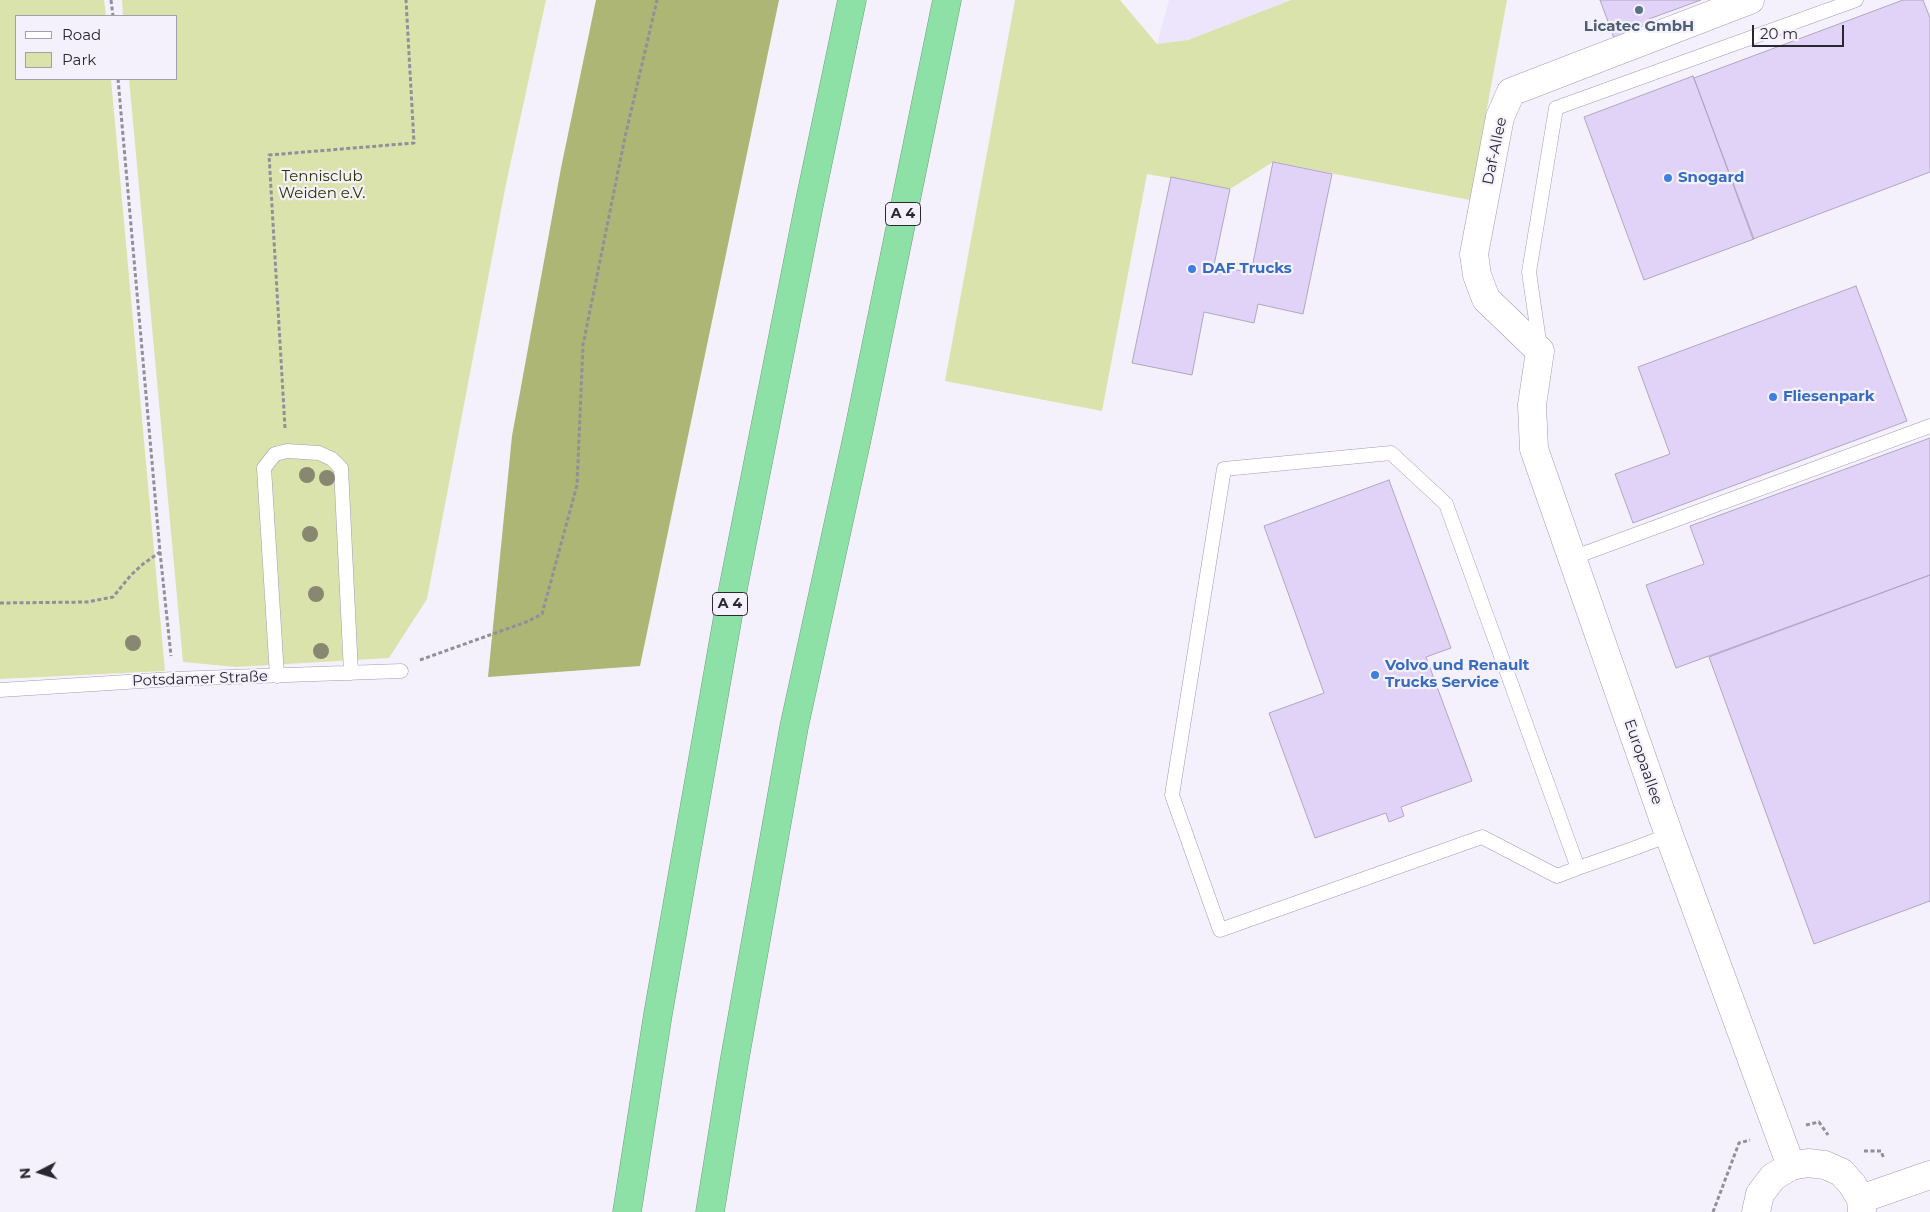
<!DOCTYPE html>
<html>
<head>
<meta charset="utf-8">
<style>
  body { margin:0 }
  #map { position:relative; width:1930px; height:1212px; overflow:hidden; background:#f5f1fc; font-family:Montserrat,sans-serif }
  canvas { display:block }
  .legend { position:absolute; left:15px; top:15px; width:162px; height:65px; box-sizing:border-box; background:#f5f1fc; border:1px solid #a4a0ab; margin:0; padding:6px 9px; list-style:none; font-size:15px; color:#2b2731 }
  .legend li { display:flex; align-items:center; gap:10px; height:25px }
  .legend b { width:25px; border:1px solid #a4a0ab }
  .north { position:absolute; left:15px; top:1147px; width:50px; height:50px; -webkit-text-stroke:4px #f5f1fc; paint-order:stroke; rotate:265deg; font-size:14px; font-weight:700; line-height:20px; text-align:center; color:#2b2731 }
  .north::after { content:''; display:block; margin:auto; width:18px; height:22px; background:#2b2731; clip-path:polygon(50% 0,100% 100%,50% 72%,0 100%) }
  .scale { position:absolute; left:1752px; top:25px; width:92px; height:22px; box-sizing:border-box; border:2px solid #2b2731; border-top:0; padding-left:6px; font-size:15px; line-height:18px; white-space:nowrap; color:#2b2731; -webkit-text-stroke:4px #f5f1fc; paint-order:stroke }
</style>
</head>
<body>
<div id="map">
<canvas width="1930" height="1212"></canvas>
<ul class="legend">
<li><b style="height:6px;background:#fff"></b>Road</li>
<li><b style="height:14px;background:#dbe3ad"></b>Park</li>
</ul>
<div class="north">N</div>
<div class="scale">20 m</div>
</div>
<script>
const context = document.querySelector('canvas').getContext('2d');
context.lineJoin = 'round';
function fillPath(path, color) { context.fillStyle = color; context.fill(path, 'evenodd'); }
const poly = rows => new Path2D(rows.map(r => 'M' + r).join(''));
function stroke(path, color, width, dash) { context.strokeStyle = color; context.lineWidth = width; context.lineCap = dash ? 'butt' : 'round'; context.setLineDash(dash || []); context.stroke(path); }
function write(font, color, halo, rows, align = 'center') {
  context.font = font + ' Montserrat,sans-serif'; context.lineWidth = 4.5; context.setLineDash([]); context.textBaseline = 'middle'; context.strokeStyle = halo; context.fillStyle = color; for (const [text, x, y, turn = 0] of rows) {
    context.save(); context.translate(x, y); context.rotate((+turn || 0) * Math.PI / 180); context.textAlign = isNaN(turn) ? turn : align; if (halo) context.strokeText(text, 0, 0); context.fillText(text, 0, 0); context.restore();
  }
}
fillPath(poly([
  [1169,0,1291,0,1188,40,1157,44]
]), '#ede5fb');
fillPath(poly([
  [0,0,104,0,106,16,16,16,16,79,111,79,165,671,0,679],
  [122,0,546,0,506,184,427,599,389,658,236,667,183,662,129,79,176,79,176,16,123,16],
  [1015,0,1120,0,1157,44,1188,40,1291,0,1507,0,1470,200,1273,162,1230,189,1147,174,1102,411,945,381]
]), '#dbe3ad');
fillPath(poly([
  [596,0,779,0,640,666,488,677,512,436,561,168]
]), '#adb674');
const building = poly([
  [1600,0,1701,0,1649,19,1651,24,1614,38,1600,0],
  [1903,0,1923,0,1930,18,1930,172,1753,239,1694,78,1903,0],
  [1693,76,1754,239,1644,280,1584,117,1693,76],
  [1273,162,1332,174,1303,314,1258,304,1254,323,1204,312,1192,375,1132,363,1171,177,1230,189,1214,265,1251,273,1273,162],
  [1856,286,1907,421,1633,523,1615,474,1670,454,1638,367,1856,286],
  [1930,438,1930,575,1676,668,1646,585,1704,564,1690,526,1930,438],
  [1389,480,1451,648,1426,657,1472,781,1401,807,1404,816,1389,822,1386,813,1315,838,1269,713,1324,693,1264,526,1389,480],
  [1930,575,1930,901,1814,944,1709,657,1930,575]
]);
fillPath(building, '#e1d2f7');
stroke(building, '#b1a6c1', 1);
const lane = poly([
  [1540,348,1529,272,1556,108,1856,0],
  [1572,558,1930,426],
  [277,676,264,468,275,454,287,451,319,453,332,459,341,468,351,673],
  [0,690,173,679,401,671],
  [1578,868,1446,504,1391,453,1224,469,1172,795,1220,930,1482,837,1557,876,1578,868,1635,848,1669,835]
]);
const street = poly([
  [1750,0,1511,92,1500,117,1474,254,1477,275,1486,299,1540,351,1532,405,1534,449,1669,835,1791,1166],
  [1861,1199,1930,1175],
  [1756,1212,1760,1194,1773,1177,1791,1166,1808,1163,1825,1165,1841,1172,1852,1184,1861,1199,1862,1212]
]);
const highway = poly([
  [627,1212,658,1014,731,599,809,205,852,0],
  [710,1212,734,1063,794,727,859,429,947,0]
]);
stroke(lane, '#a59ab5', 15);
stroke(street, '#a59ab5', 29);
stroke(highway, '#6ba07d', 29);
stroke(poly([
  [111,0,113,16],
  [118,79,160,552,171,656],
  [285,428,269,155,414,143,406,0],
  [0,603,87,602,113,597,131,575,143,564,160,552],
  [420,660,526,622,542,614,577,485,583,345,625,137,657,0],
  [1806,1125,1819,1122,1828,1135],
  [1864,1151,1881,1151,1884,1159],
  [1713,1212,1739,1143,1750,1140]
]), '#938f9a', 3, [4, 2.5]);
stroke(lane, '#fff', 14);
stroke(street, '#fff', 28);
stroke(highway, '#8ee1a6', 28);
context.fillStyle = '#888871';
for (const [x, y] of [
  [307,475],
  [327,478],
  [310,534],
  [316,594],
  [133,643],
  [321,651]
]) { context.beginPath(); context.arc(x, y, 8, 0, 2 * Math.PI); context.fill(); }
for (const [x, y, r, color] of [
  [1639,10,5,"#5c6f8a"],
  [1668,178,5,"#3f7fe0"],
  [1192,269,5,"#3f7fe0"],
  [1773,397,5,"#3f7fe0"],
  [1375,675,5,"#3f7fe0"]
]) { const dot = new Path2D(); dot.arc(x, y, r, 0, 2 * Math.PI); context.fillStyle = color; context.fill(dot); stroke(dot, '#f5f1fc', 2); }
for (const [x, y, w] of [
  [903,214,35],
  [730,604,35]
]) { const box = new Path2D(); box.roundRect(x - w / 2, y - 11.5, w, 23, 4); context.fillStyle = '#f5f1fc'; context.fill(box); stroke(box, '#2b2731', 1); }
write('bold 14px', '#2b2731', null, [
  ["A 4",903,214],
  ["A 4",730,604]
]);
write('bold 15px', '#4e5e75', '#f5f1fc', [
  ["Licatec GmbH",1639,27]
]);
write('15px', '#2b2731', '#f5f1fc', [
  ["Daf-Allee",1495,151,-78],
  ["Potsdamer Straße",200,679,-2],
  ["Europaallee",1643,762,71]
]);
write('15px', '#2f3300', '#f5f1fc', [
  ["Tennisclub",322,177],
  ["Weiden e.V.",322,194]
]);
write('bold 15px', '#366cbe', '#f5f1fc', [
  ["Snogard",1678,178],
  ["DAF Trucks",1202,269],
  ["Fliesenpark",1783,397],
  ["Volvo und Renault",1385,666],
  ["Trucks Service",1385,683]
], 'left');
</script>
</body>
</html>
